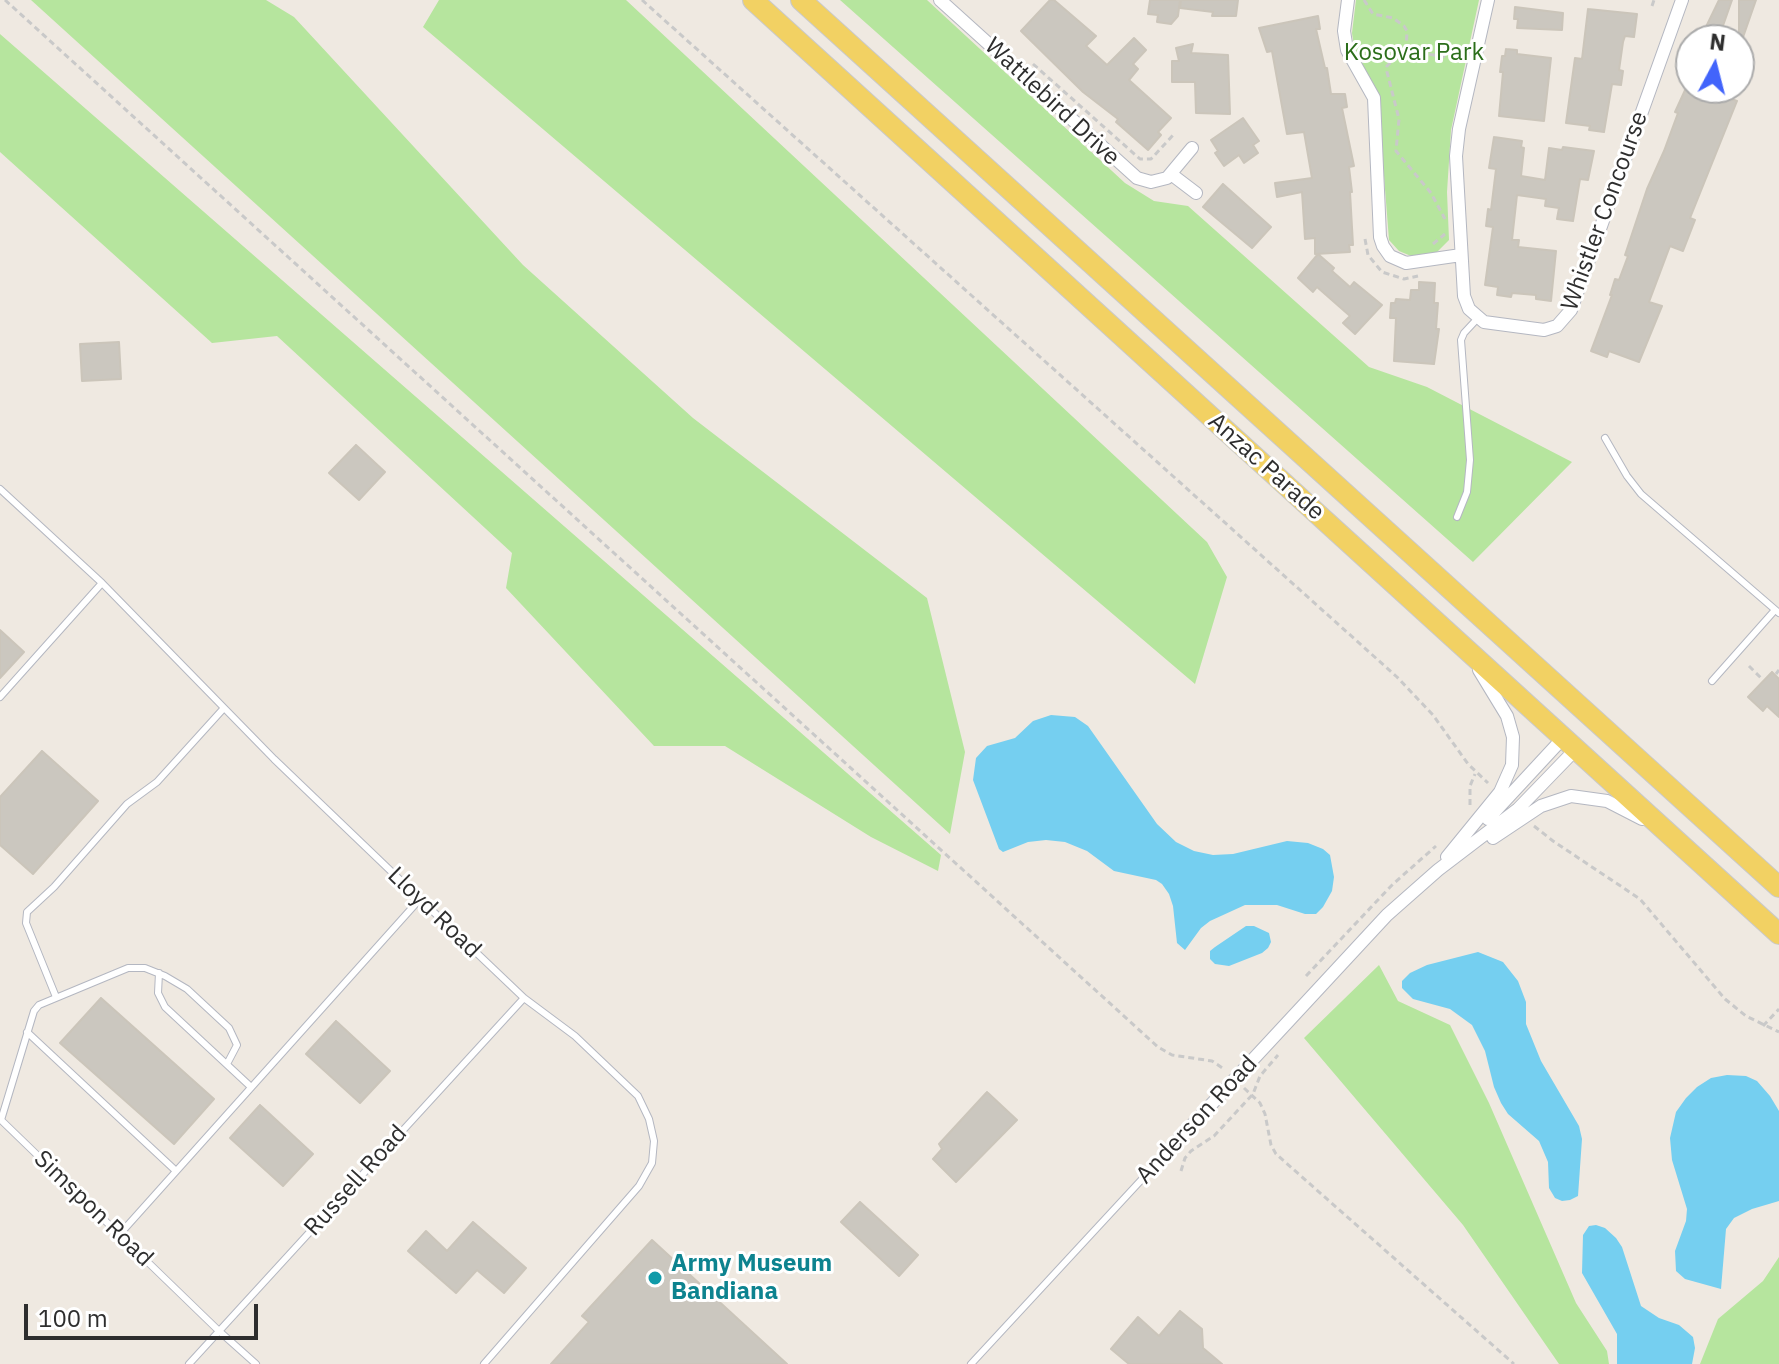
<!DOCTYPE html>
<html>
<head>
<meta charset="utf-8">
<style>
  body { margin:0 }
  #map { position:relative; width:1779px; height:1364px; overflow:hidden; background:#efe9e1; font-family:"IBM Plex Sans",sans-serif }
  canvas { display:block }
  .north { position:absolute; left:1675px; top:24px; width:80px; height:80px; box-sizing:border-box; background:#fff; border:2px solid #ababab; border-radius:50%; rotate:7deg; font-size:22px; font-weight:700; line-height:32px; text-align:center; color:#2e2e2e }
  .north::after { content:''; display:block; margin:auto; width:28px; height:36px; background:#4264fb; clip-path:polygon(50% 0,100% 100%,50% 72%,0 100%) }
  .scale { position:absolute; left:24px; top:1304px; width:234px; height:36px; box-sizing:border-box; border:4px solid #2e2e2e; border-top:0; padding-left:10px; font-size:24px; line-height:28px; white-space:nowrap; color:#2e2e2e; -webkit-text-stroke:6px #fff; paint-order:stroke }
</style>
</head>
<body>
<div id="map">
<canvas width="1779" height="1364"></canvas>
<div class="north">N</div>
<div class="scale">100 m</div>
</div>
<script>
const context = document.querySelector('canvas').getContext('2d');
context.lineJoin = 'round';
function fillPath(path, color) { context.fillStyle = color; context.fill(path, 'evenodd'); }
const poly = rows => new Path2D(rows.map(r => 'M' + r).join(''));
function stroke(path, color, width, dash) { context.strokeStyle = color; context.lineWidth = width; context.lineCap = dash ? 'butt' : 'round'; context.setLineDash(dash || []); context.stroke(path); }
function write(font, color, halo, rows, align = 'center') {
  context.font = font + ' "IBM Plex Sans",sans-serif'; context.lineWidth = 6; context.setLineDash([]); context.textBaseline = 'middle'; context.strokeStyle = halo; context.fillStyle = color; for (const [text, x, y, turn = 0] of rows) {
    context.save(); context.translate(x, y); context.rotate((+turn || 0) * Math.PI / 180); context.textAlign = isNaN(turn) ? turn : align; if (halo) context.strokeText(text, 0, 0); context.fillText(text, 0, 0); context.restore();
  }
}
fillPath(poly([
  [31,0,266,0,294,17,523,265,693,418,927,598,965,752,950,834],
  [439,0,626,0,1207,542,1227,577,1195,684,423,27],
  [840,0,927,0,1125,183,1154,201,1188,206,1369,367,1427,387,1572,462,1473,562],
  [1356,0,1479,0,1451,130,1447,192,1449,240,1437,252,1427,255,1411,256,1399,251,1389,240,1379,112,1355,52,1352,33],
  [0,34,941,855,938,871,871,837,725,746,654,746,506,588,512,553,277,336,212,343,0,152],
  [1379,965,1398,1001,1450,1025,1489,1103,1576,1303,1607,1351,1609,1364,1559,1364,1463,1225,1304,1038],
  [1779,1257,1779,1364,1700,1364,1718,1319,1763,1281]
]), '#b6e59e');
fillPath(poly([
  [1051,715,1075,717,1088,726,1157,824,1176,842,1194,851,1213,855,1233,854,1287,841,1308,843,1323,849,1330,855,1334,877,1332,891,1323,907,1316,914,1305,914,1277,905,1245,905,1210,921,1201,928,1185,950,1177,943,1173,906,1169,894,1162,884,1156,880,1114,871,1087,851,1065,842,1046,840,1028,842,1003,852,999,849,973,780,976,758,987,746,1015,738,1033,721],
  [1246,926,1254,926,1269,933,1271,942,1268,948,1262,953,1229,966,1215,964,1210,959,1210,951,1215,947],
  [1478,952,1503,962,1518,981,1526,1002,1526,1024,1541,1061,1579,1126,1582,1139,1578,1196,1570,1200,1562,1201,1555,1198,1549,1188,1548,1162,1539,1141,1508,1114,1501,1103,1494,1087,1485,1051,1472,1025,1450,1009,1413,999,1402,988,1402,981,1410,973,1427,965],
  [1727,1075,1746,1076,1757,1081,1770,1096,1779,1111,1779,1201,1752,1209,1734,1218,1726,1229,1721,1289,1685,1279,1676,1271,1675,1251,1686,1221,1687,1209,1672,1160,1670,1138,1676,1112,1686,1098,1697,1087,1711,1078],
  [1596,1225,1605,1228,1616,1238,1622,1247,1641,1306,1659,1318,1679,1325,1693,1337,1695,1348,1692,1364,1617,1364,1617,1334,1582,1273,1583,1235,1589,1226]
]), '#75cff0');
const building = poly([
  [1050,0,1054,0,1096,36,1086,46,1107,65,1134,38,1146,50,1133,64,1138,69,1129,80,1171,118,1158,132,1161,135,1148,150,1116,122,1118,119,1083,92,1021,31,1050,0],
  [1150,0,1180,0,1178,16,1171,24,1157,22,1158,15,1148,14,1150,0],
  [1181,0,1238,0,1236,16,1212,16,1213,12,1180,8,1181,0],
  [1719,0,1732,0,1718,40,1714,40,1714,34,1704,31,1719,0],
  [1739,0,1756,0,1741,43,1739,43,1739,0],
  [1515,7,1563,13,1562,30,1517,28,1518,19,1514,19,1515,7],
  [1588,9,1637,14,1634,37,1625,36,1623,42,1619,70,1623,71,1621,85,1612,84,1604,132,1589,130,1590,126,1566,123,1575,58,1582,59,1588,9],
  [1318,16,1320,29,1316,29,1325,68,1327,68,1331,94,1345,94,1347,107,1342,108,1354,166,1349,167,1352,192,1350,192,1353,245,1349,245,1350,252,1315,254,1315,238,1305,239,1302,192,1277,197,1275,183,1312,178,1304,132,1287,134,1272,51,1267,52,1259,28,1318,16],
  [1193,44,1191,53,1228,55,1230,114,1196,113,1195,82,1172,82,1172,61,1179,61,1176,48,1193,44],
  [1506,49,1517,50,1517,54,1551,58,1544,121,1499,116,1503,72,1500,72,1502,56,1505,56,1506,49],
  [1686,88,1702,88,1737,101,1690,218,1695,220,1683,251,1670,246,1649,302,1662,306,1639,362,1609,351,1607,357,1591,351,1612,295,1610,295,1615,279,1619,280,1628,256,1625,255,1647,189,1664,151,1678,113,1675,112,1686,88],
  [1243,118,1259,141,1253,145,1258,153,1244,163,1239,155,1224,166,1215,153,1218,151,1211,140,1243,118],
  [1494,137,1522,141,1521,147,1524,148,1521,176,1545,180,1549,148,1562,150,1563,147,1594,151,1588,180,1580,179,1573,221,1557,219,1559,208,1545,206,1546,199,1517,195,1512,240,1519,240,1518,247,1556,251,1551,301,1536,299,1536,295,1512,293,1511,297,1497,295,1498,287,1485,285,1493,227,1486,226,1488,209,1491,210,1496,169,1489,168,1494,137],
  [1223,184,1271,227,1252,248,1203,207,1223,184],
  [1318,254,1334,268,1332,271,1350,287,1354,282,1382,305,1355,334,1343,323,1350,316,1317,287,1313,292,1298,278,1318,254],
  [1419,282,1435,283,1434,303,1438,303,1436,329,1439,329,1434,364,1394,361,1396,318,1390,318,1391,303,1395,303,1396,299,1410,300,1411,290,1419,290,1419,282],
  [119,342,121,379,82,381,80,344,119,342],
  [356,445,385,472,359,500,329,473,356,445],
  [0,630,24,652,0,678,0,630],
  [1772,672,1779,679,1779,717,1767,706,1763,711,1748,697,1772,672],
  [42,751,98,801,33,874,0,845,0,797,42,751],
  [101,998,214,1099,174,1144,60,1043,101,998],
  [336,1021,390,1071,360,1103,306,1054,336,1021],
  [987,1092,1017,1120,956,1182,933,1159,942,1149,939,1144,987,1092],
  [260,1105,313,1154,283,1186,230,1138,260,1105],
  [860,1202,918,1255,899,1276,841,1222,860,1202],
  [473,1222,526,1268,504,1293,477,1270,456,1293,408,1251,426,1231,447,1251,473,1222],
  [652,1240,787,1364,551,1364,589,1322,582,1316,652,1240],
  [1180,1311,1202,1329,1203,1348,1222,1364,1129,1364,1111,1349,1138,1317,1159,1336,1180,1311]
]);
fillPath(building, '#cbc7bf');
stroke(building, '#cbc5ba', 2);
const lane = poly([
  [1605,438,1627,476,1641,494,1779,613],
  [0,489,102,583,274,759,420,899,524,998,575,1036,638,1096,649,1119,654,1141,652,1163,639,1186,484,1364],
  [1457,517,1467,492,1470,460,1461,340,1464,333,1478,318],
  [1712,681,1775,610],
  [0,697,102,583],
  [159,973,158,993,165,1007,251,1087],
  [56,997,26,923,27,912,54,887,127,804,157,782,224,708],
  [27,1032,176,1171],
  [0,1119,219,1331,256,1364],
  [1,1120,34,1011,39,1005,128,968,145,968,165,976,187,989,229,1028,237,1045,227,1064],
  [119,1235,420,899],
  [189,1364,524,998],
  [971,1364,1169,1150]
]);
const street = poly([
  [940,0,1137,178,1151,182,1167,178,1192,148],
  [1348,0,1344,31,1347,50,1374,98,1380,237,1383,246,1390,256,1406,263,1461,255],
  [1488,0,1459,129,1456,156,1464,296,1469,309,1484,322,1544,330,1557,326,1571,310,1682,0],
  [1171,174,1196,193],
  [1488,819,1564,737],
  [1493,838,1541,806,1571,796,1607,801,1642,819],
  [1447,857,1500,792,1512,765,1513,737,1507,716,1479,670],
  [1169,1150,1387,915,1438,870,1518,809,1577,748]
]);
const primary = poly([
  [753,0,1779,934],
  [801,0,1779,887]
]);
stroke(lane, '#b4b7c1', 8);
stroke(street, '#b4b7c1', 14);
stroke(primary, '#c9c9c9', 22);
stroke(poly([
  [5,0,1158,1047,1172,1055,1212,1061,1224,1069],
  [642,0,1397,677,1433,715,1468,764,1488,783],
  [1364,0,1373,14,1393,18,1404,26,1407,31,1406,51,1461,59],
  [1652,6,1654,0],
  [1405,49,1387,66,1387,72,1399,119,1396,151,1431,193,1445,219],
  [1033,64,1140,159,1151,159,1175,133],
  [1365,239,1368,255,1382,272,1404,279,1418,276],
  [1433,244,1445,234],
  [1749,666,1763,680],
  [1776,674,1779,670],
  [1470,805,1470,786,1475,774],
  [1534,826,1553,841,1640,899,1725,999,1746,1016,1779,1032],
  [1306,976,1393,884,1436,846],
  [1763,1026,1779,1009],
  [1244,1088,1260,1103,1265,1114,1271,1145,1276,1154,1514,1364],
  [1181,1171,1185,1158,1191,1151,1214,1136,1253,1094,1260,1076,1278,1055]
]), '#c9c9c9', 3, [6, 4]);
stroke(lane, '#fff', 6);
stroke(street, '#fff', 12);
stroke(primary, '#f2d163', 20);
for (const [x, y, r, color] of [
  [655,1278,8,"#0f9aa8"]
]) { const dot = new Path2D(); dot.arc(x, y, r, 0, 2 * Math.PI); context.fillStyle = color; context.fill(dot); stroke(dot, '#fff', 3); }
write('24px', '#2c6e1b', '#fff', [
  ["Kosovar Park",1414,53]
]);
write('24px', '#2e2e2e', '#fff', [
  ["Wattlebird Drive",1052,102,43],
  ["Whistler Concourse",1605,211,-70],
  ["Anzac Parade",1266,467,42],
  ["Lloyd Road",434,913,44],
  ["Anderson Road",1197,1120,-47],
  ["Russell Road",356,1181,-48],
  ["Simspon Road",93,1209,44]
]);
write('bold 24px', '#0d838f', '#fff', [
  ["Army Museum",671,1264],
  ["Bandiana",671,1292]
], 'left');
</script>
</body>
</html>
